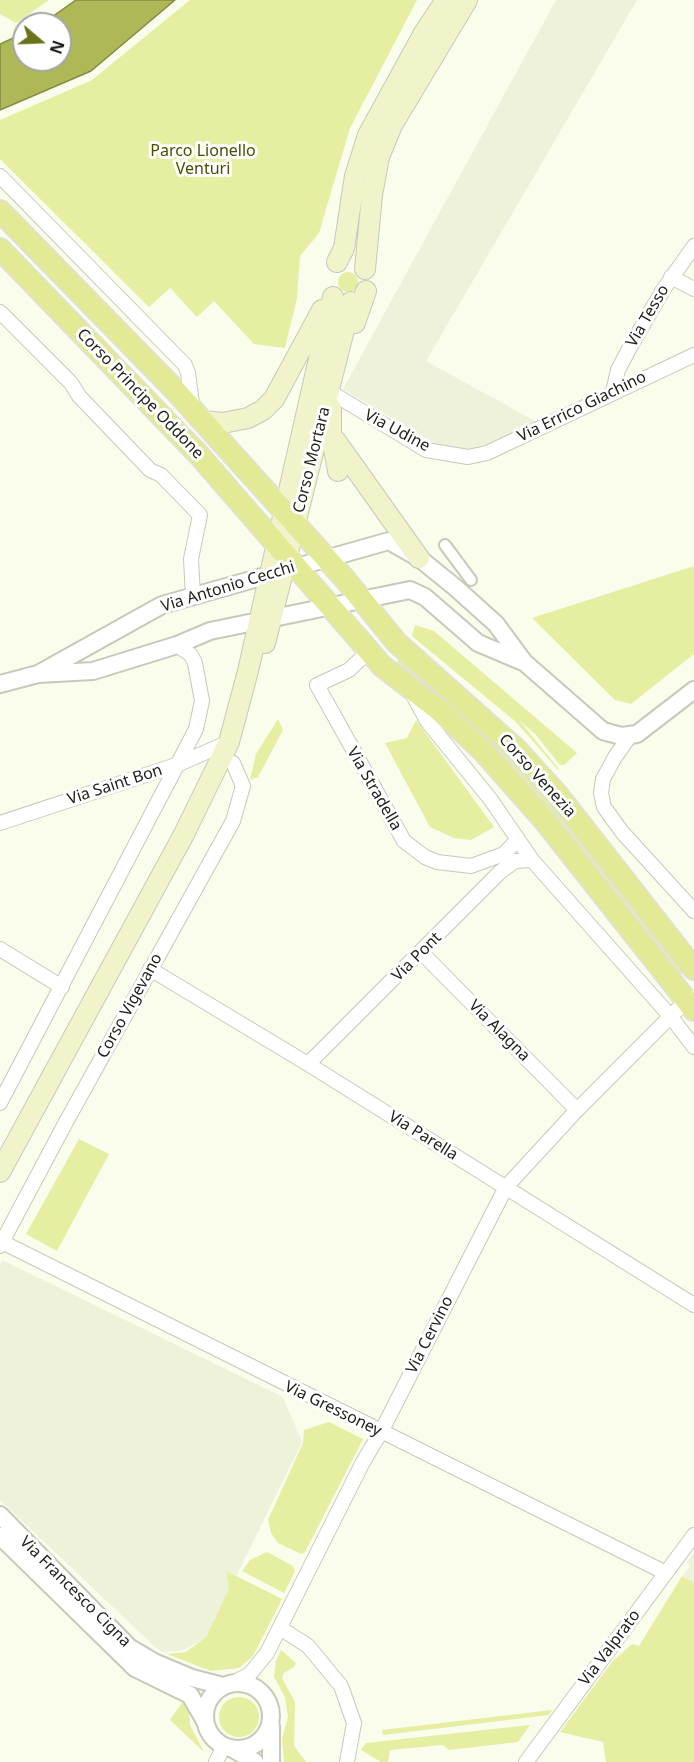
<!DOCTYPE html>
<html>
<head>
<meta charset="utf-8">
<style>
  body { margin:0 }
  #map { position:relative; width:694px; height:1762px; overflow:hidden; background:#fafcec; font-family:"Noto Sans",sans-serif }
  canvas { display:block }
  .north { position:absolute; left:12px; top:12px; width:60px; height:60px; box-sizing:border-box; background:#fff; border:2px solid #a5a5a3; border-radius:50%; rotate:109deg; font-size:16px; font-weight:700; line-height:24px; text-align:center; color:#1e1f19 }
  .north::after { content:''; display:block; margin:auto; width:21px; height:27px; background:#6c7219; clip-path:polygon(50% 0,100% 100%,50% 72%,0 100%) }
</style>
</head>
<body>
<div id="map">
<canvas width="694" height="1762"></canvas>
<div class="north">N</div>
</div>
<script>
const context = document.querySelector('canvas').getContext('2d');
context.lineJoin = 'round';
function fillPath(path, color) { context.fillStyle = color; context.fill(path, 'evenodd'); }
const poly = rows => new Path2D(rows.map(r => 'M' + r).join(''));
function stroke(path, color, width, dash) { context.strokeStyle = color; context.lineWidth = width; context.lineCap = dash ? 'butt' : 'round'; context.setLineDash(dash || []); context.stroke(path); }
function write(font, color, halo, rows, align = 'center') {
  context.font = font + ' "Noto Sans",sans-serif'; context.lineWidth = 6; context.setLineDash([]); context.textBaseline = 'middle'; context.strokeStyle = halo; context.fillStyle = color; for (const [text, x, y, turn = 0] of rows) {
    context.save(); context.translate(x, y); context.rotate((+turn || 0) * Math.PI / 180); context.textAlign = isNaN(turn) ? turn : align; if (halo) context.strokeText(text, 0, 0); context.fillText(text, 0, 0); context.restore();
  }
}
fillPath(poly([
  [556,0,637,0,426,361,544,426,454,455,343,389],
  [2,1260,283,1397,302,1442,206,1638,193,1645,181,1651,162,1652,154,1646,0,1500,0,1265],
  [694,1552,694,1583,682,1576,690,1567,687,1562]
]), '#eff2da');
fillPath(poly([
  [0,0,49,0,16,23,0,14],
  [190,0,417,0,350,128,319,233,300,256,297,298,285,348,254,344,214,301,197,317,170,288,149,307,0,159,0,120,92,80],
  '338 282a10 10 0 1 1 20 0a10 10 0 1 1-20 0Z',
  [694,566,694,654,631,704,615,700,532,618],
  [415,625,434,631,577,753,564,765,560,765,535,734,519,720,559,769,558,770,516,722,412,636],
  [401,655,535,782,685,970,680,976,524,781,471,727,396,664],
  [278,719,283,730,258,777,250,780,256,754],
  [416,720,494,827,471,840,454,838,430,827,385,743,407,738],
  [79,1139,109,1154,57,1251,26,1234],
  [329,1422,363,1439,305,1552,301,1554,278,1543,271,1533,268,1520,303,1443,304,1430],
  [267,1552,293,1566,295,1571,284,1593,242,1571,250,1560],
  [226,1571,282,1599,253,1656,239,1668,211,1671,167,1654,186,1652,206,1637,229,1589],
  [682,1576,694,1583,694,1762,606,1762,603,1742,560,1732,612,1662,632,1644,639,1646],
  [281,1650,296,1663,294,1667,284,1673,282,1678,295,1702,294,1746,306,1762,284,1762,282,1739,288,1717,285,1697,274,1677,276,1661],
  '219 1717a20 20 0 1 1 40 0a20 20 0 1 1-40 0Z',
  [184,1700,189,1706,190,1725,204,1752,170,1720],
  [552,1710,549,1715,383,1735,382,1730],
  [530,1725,518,1742,449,1750,443,1745,390,1750,388,1762,381,1762,361,1750,366,1743]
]), '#e6eea2');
const water = poly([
  [76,0,175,0,91,71,0,110,0,44,24,33,24,60,60,60,60,24,42,24,76,0]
]);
fillPath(water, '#afb857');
stroke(water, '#848a44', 1.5);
const pedestrian = poly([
  [445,545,471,580]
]);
const minor = poly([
  [0,176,185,365,188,373,193,411],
  [671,277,694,289],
  [0,312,71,383,79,396,150,470,161,475,200,515,191,559,193,596],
  [613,392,618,370,629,349,663,290,694,246],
  [332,393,426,450,468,457,487,453,694,355],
  [369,651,349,670,317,685,404,841,425,857,437,862,471,866,504,854,518,839],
  [412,693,427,721,491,800,532,860,671,1017,694,1047],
  [630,736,615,757,603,779,601,793,604,807,622,832,694,911],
  [0,823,179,764,229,742],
  [0,949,62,987],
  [422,953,577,1110],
  [150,969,308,1064,694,1305],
  [308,1064,500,872,515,861,532,860],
  [0,1103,196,729,202,701,195,663,191,655,177,645],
  [2,1242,666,1573],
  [0,1246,66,1122,233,821,243,786,233,763],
  [280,1628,308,1646,341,1686,354,1723,347,1762],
  [233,1683,250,1674,267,1653,363,1462,381,1432,506,1187,577,1110,690,997],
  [216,1762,224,1746],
  [526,1762,694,1535]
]);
const tertiary = poly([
  [38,674,162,605,389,541,419,558,456,588,496,624,524,662,603,731,621,736,637,734,694,690],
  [0,684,38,674,93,671,177,645,210,631,410,590,425,597,478,643,523,662],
  [0,1515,130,1648,154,1662,192,1678,223,1686],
  [0,1536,135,1668,190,1695,205,1721],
  '205 1716a33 33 0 1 1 66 0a33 33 0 1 1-66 0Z',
  [271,1726,271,1762],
  [233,1749,255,1762]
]);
const secondary = poly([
  [337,262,344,248,355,176,368,135,424,33,446,0],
  [365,269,372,195,379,157,392,125,467,0],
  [355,323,366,291],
  [331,408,331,433,338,471],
  [202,421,223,423,248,418,263,410,274,399,322,310],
  [335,440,419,558],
  [265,643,351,302],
  [0,1172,183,836,229,742,248,671,333,297]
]);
const primary = poly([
  [0,211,172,387,344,578,397,643,517,750,557,794,694,969],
  [0,249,198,454,382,666,439,710,483,751,544,820,694,1010]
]);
stroke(pedestrian, '#c7c9b9', 14);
stroke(minor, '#c7c9b9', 16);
stroke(tertiary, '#c7c9b9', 20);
stroke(secondary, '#c7c9b9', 22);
stroke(primary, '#e0e0df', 24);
stroke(pedestrian, '#fff', 10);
stroke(minor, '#fff', 14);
stroke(tertiary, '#fff', 16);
stroke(secondary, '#f1f4ca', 20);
stroke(primary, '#e3ea95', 21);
write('16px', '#494e00', '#fff', [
  ["Parco Lionello",203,151],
  ["Venturi",203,169]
]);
write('16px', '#1e1f19', '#fff', [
  ["Via Tesso",648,316,-60],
  ["Corso Principe Oddone",140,394,46],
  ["Via Errico Giachino",582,407,-26],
  ["Via Udine",397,431,28],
  ["Corso Mortara",312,460,-76],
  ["Via Antonio Cecchi",228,587,-17],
  ["Corso Venezia",537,776,48],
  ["Via Saint Bon",115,785,-18],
  ["Via Stradella",374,789,60],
  ["Via Pont",417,957,-45],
  ["Corso Vigevano",130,1006,-61],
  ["Via Alagna",499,1031,45],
  ["Via Parella",423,1136,32],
  ["Via Cervino",430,1335,-63],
  ["Via Gressoney",333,1409,26],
  ["Via Francesco Cigna",75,1592,45],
  ["Via Valprato",610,1648,-53]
]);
</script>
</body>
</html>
